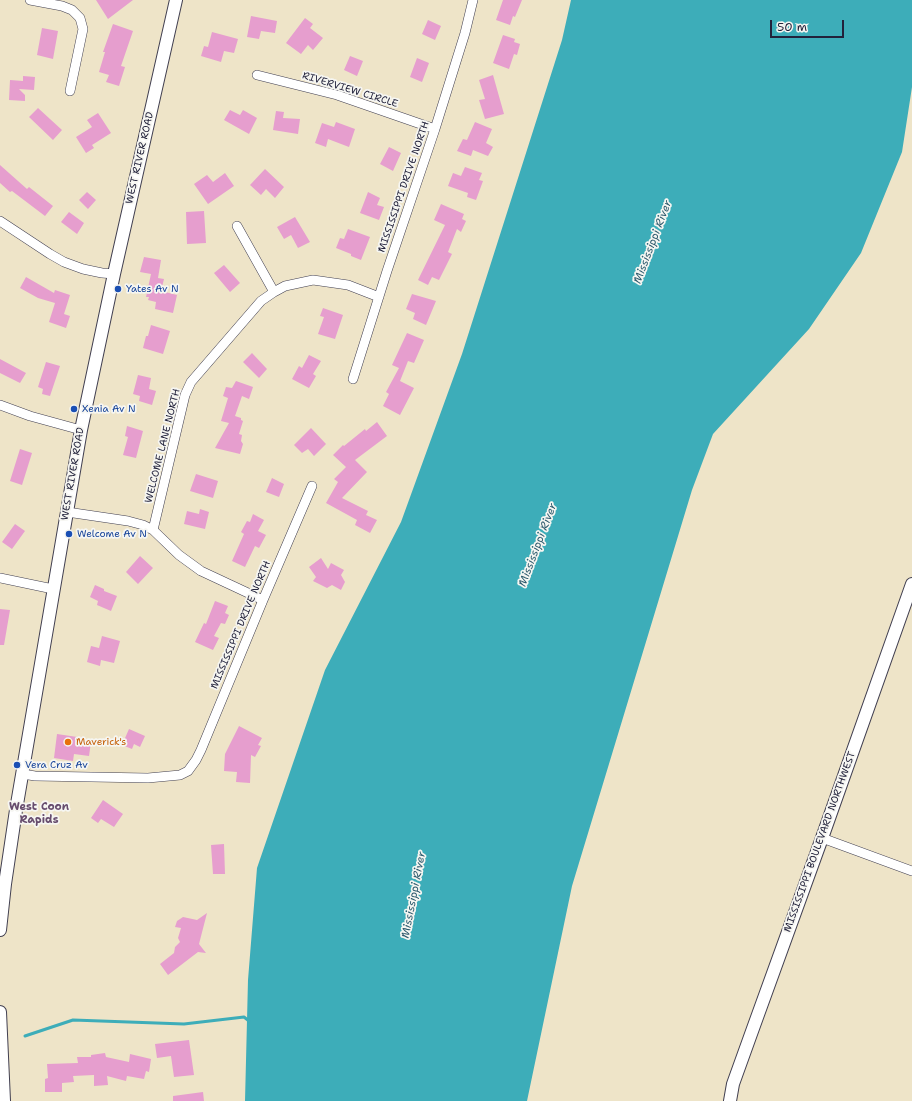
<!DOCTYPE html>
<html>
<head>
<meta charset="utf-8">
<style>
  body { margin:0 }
  #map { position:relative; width:912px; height:1101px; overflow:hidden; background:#eee4c8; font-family:"Shantell Sans",sans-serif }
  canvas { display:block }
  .scale { position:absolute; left:770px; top:20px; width:74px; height:18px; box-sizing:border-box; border:2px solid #22223b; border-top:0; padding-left:5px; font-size:12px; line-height:14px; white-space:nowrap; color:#22223b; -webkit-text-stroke:3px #f6f6f2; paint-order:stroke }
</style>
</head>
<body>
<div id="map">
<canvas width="912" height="1101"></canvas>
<div class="scale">50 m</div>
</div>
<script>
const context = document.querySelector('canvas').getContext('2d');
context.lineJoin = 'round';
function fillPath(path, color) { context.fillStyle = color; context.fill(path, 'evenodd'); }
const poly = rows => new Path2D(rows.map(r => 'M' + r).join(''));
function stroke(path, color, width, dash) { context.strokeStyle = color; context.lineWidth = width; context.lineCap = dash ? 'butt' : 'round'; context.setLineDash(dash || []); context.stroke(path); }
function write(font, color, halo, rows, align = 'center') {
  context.font = font + ' "Shantell Sans",sans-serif'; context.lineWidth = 3.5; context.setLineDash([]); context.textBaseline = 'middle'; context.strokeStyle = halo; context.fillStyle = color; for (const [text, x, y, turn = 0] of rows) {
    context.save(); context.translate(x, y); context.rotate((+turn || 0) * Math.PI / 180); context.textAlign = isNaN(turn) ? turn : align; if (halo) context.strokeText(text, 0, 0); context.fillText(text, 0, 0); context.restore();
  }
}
fillPath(poly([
  [571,0,912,0,912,87,902,152,861,253,809,329,713,434,692,490,572,886,527,1101,245,1101,248,980,257,868,325,670,401,522,462,354,562,40]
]), '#3dadb9');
stroke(poly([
  [25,1036,73,1020,184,1024,244,1017,249,1021]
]), '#3dadb9', 3);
fillPath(poly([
  [96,0,133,0,108,19],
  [503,0,522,0,515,17,513,16,510,25,496,20],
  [251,16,277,21,275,33,261,31,259,39,247,37],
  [305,18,313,24,310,28,323,38,313,50,308,45,301,54,286,43],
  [428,20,441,26,435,40,422,34],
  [113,24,133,31,121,66,125,67,119,86,106,82,109,75,99,72,105,52,103,52],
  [42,28,58,31,53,59,37,55],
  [212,32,238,39,234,53,224,51,221,62,201,56,204,46,208,47],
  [503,35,515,39,514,42,520,44,517,55,514,54,509,69,493,63],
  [350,56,363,61,357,76,344,70],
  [417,58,429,63,422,82,410,77],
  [493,75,504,114,485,119,479,100,485,99,479,80],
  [23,76,35,77,34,90,19,89,25,95,25,101,9,100,10,80,23,81],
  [38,108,62,130,53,140,29,117],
  [230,110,240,115,243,110,257,118,249,134,224,120],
  [276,111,284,112,283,118,300,119,298,134,273,130],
  [98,113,111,133,92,145,94,148,86,153,76,137,92,127,87,120],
  [336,122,355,129,349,147,328,139,326,147,315,143,322,123,334,127],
  [475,122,492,129,486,143,493,147,488,156,473,150,471,156,457,151,463,139,467,140],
  [389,147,401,153,393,171,380,164],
  [0,165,27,189,29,187,53,206,45,216,12,191,10,192,0,183],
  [465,167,482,173,479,180,483,181,476,200,467,197,468,193,448,186,453,173,461,176],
  [265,169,284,187,275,198,266,189,261,195,250,185],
  [225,173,234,186,208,204,194,184,207,175,213,182],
  [87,192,96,200,88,209,79,200],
  [368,192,380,198,377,205,384,207,379,220,360,213],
  [441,204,464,214,462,219,466,221,461,232,457,229,448,252,452,254,439,280,432,277,428,285,418,280,445,225,434,220],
  [204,211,206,243,187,244,186,212],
  [69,212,84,223,77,234,61,222],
  [295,217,310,242,298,248,291,235,284,239,277,227],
  [348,229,370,237,361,260,351,256,351,254,336,248,340,238,344,239],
  [144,257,161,260,158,278,164,279,161,291,177,295,173,313,155,309,156,302,148,300,149,297,146,297,151,274,140,272],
  [224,265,240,283,230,292,214,273],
  [26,277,54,293,55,290,70,295,64,314,70,316,66,328,49,322,55,303,38,298,20,288],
  [412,294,436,301,426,325,413,319,415,313,406,309],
  [323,308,343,315,335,339,318,334,324,317,320,316],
  [151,325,170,331,163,354,143,348,146,336,148,336],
  [407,333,424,340,414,363,408,361,400,381,414,388,400,415,383,406,389,394,386,392,399,368,392,365],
  [252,353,267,369,259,378,243,362],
  [309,355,321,361,313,374,316,376,309,388,292,379,299,366,302,368],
  [0,359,26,373,20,383,0,373],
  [46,362,60,366,50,396,42,394,43,389,38,387],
  [138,375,151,378,149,389,156,391,152,405,139,401,140,396,133,394],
  [236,381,253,387,249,399,242,396,235,416,241,418,241,420,243,421,239,434,242,435,241,441,243,444,240,454,215,448,229,423,221,421,228,398,223,396,226,387,232,388],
  [377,422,387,436,355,460,367,472,342,498,368,511,366,515,377,520,370,533,355,525,357,520,326,503,338,482,334,479,346,467,333,455,343,445,344,446,365,429,366,431],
  [127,426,143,431,136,458,123,455,128,437,125,436],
  [311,428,326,444,314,456,308,449,302,453,294,445],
  [20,449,32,453,22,485,10,481],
  [196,474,218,481,213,498,190,491],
  [272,478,284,484,279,497,266,492],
  [200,509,209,512,205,529,184,524,187,511,199,514],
  [253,514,264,520,258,531,266,535,259,548,255,546,245,567,232,561,244,534,241,532,247,521,250,522],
  [15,524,25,531,12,549,2,542],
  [140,556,153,568,138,584,126,572],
  [321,558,328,569,331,563,344,570,341,575,345,582,341,590,332,585,327,588,313,581,316,577,309,567],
  [95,585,104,589,104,591,117,596,111,611,97,605,98,601,90,597],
  [215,601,228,606,225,613,229,615,225,624,221,623,214,636,219,638,213,650,195,642,204,623,206,624],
  [0,609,10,610,4,645,0,645],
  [102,636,120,641,114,663,101,660,100,666,87,662,91,646,99,648],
  [239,726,262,738,258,745,261,746,255,757,251,755,250,783,236,782,237,772,224,771,225,754],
  [129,729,145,736,140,747,134,744,132,749,122,745],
  [57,734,84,738,83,741,91,742,89,756,74,754,73,761,54,758],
  [103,800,123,814,114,827,101,819,98,823,91,818],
  [224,844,225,874,213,874,211,845],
  [207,913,199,944,206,953,198,952,168,975,160,964,174,953,175,947,180,942,178,938,181,928,175,927,177,921,183,917,197,920],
  [189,1040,194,1075,174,1077,171,1056,157,1058,155,1044],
  [105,1053,106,1057,129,1062,130,1054,151,1059,149,1072,146,1071,144,1079,127,1076,126,1081,107,1076,108,1085,94,1086,94,1075,73,1076,74,1082,62,1083,62,1092,45,1092,45,1079,48,1078,47,1064,78,1063,77,1057,91,1057,91,1055],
  [203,1092,204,1101,173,1101,173,1096]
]), '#e69ece');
const street = poly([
  [30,0,62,6,72,10,80,18,83,29,70,91],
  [257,75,337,95,435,129],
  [0,221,50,254,64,262,83,269,102,273,114,274],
  [237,226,274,292],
  [353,379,387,271,435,129,465,33,473,0],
  [0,405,30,416,81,430],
  [67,512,128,521,143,525,153,530,179,555,201,571,263,600],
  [153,530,185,395,191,382,261,301,274,292,285,286,313,280,348,285,379,297],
  [0,578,53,589],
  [23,774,35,776,148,778,180,775,188,771,196,760,201,750,263,600,312,486],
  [822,838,912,871]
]);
const secondary = poly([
  [0,930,5,884,16,810,81,430,114,274,176,0],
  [0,1012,4,1101],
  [730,1101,733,1084,751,1034,822,838,912,584]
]);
stroke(street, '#413f50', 10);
stroke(secondary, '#413f50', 14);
stroke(street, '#fff', 9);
stroke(secondary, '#fff', 12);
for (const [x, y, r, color] of [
  [118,289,4,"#1a4fb4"],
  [74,409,4,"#1a4fb4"],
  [69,534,4,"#1a4fb4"],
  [68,742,4,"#e8710a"],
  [17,765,4,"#1a4fb4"]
]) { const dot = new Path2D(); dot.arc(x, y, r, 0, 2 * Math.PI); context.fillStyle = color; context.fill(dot); stroke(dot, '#f6f6f2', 1.5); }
write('10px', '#22223b', '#f6f6f2', [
  ["RIVERVIEW CIRCLE",350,90,17],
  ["WEST RIVER ROAD",140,158,-77],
  ["MISSISSIPPI DRIVE NORTH",404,187,-71],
  ["WELCOME LANE NORTH",163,446,-76],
  ["WEST RIVER ROAD",73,474,-80],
  ["MISSISSIPPI DRIVE NORTH",241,625,-67],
  ["MISSISSIPPI BOULEVARD NORTHWEST",820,842,-70]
]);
write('10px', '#164399', '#f6f6f2', [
  ["Yates Av N",126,289],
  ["Xenia Av N",82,409],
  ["Welcome Av N",77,534],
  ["Vera Cruz Av",25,765]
], 'left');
write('10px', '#c56008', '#f6f6f2', [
  ["Maverick's",76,742]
], 'left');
write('italic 11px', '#2d5a6d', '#f6f6f2', [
  ["Mississippi River",653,242,-69],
  ["Mississippi River",538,545,-69],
  ["Mississippi River",414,895,-79]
]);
write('bold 11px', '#674d6e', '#f6f6f2', [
  ["West Coon",39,807],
  ["Rapids",39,820]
]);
</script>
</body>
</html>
